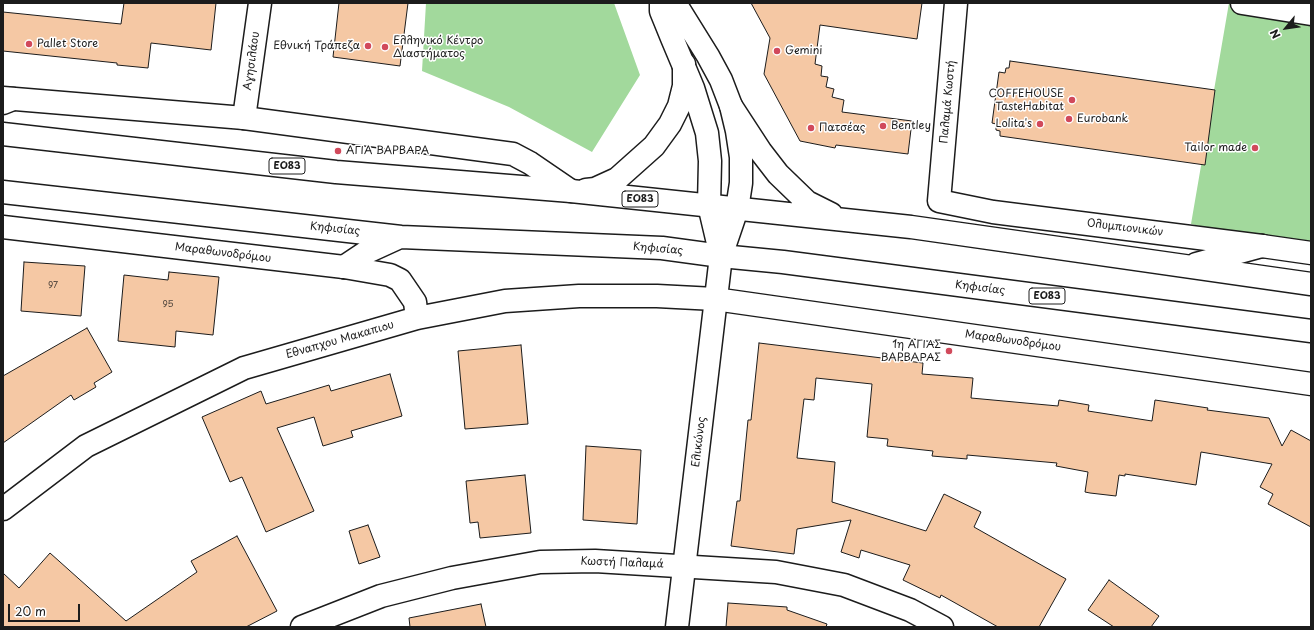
<!DOCTYPE html>
<html>
<head>
<meta charset="utf-8">
<style>
  body { margin:0 }
  #map { position:relative; width:1314px; height:630px; overflow:hidden; background:#fff; font-family:"Playpen Sans",sans-serif }
  canvas { display:block }
  .frame { position:absolute; inset:0; border:4px solid #1c1c1c; pointer-events:none }
  .north { position:absolute; left:1266px; top:8px; width:40px; height:40px; -webkit-text-stroke:3px #fff; paint-order:stroke; rotate:241deg; font-size:11px; font-weight:700; line-height:16px; text-align:center; color:#1c1c1c }
  .north::after { content:''; display:block; margin:auto; width:14px; height:18px; background:#1c1c1c; clip-path:polygon(50% 0,100% 100%,50% 72%,0 100%) }
  .scale { position:absolute; left:8px; top:604px; width:72px; height:18px; box-sizing:border-box; border:2px solid #1c1c1c; border-top:0; padding-left:5px; font-size:12px; line-height:14px; white-space:nowrap; color:#1c1c1c; -webkit-text-stroke:3px #fff; paint-order:stroke }
</style>
</head>
<body>
<div id="map">
<canvas width="1314" height="630"></canvas>
<div class="frame"></div>
<div class="north">N</div>
<div class="scale">20 m</div>
</div>
<script>
const context = document.querySelector('canvas').getContext('2d');
context.lineJoin = 'round';
function fillPath(path, color) { context.fillStyle = color; context.fill(path, 'evenodd'); }
const poly = rows => new Path2D(rows.map(r => 'M' + r).join(''));
function stroke(path, color, width, dash) { context.strokeStyle = color; context.lineWidth = width; context.lineCap = dash ? 'butt' : 'round'; context.setLineDash(dash || []); context.stroke(path); }
function write(font, color, halo, rows, align = 'center') {
  context.font = font + ' "Playpen Sans",sans-serif'; context.lineWidth = 3; context.setLineDash([]); context.textBaseline = 'middle'; context.strokeStyle = halo; context.fillStyle = color; for (const [text, x, y, turn = 0] of rows) {
    context.save(); context.translate(x, y); context.rotate((+turn || 0) * Math.PI / 180); context.textAlign = isNaN(turn) ? turn : align; if (halo) context.strokeText(text, 0, 0); context.fillText(text, 0, 0); context.restore();
  }
}
fillPath(poly([
  [426,3,614,3,640,75,592,152,509,107,422,71],
  [1229,3,1242,3,1311,14,1311,251,1191,224]
]), '#a2d99c');
const building = poly([
  [124,3,216,3,211,50,151,43,148,68,117,65,117,63,3,51,3,12,121,24,124,3],
  [339,3,408,3,400,66,333,57,339,3],
  [751,3,922,3,917,39,820,25,815,64,822,66,821,76,828,77,826,87,834,89,832,97,844,100,842,112,912,121,908,154,836,145,835,148,800,141,764,74,770,38,751,3],
  [1010,61,1215,90,1205,165,1000,136,1000,131,996,130,996,124,992,123,999,72,1005,73,1006,68,1009,68,1010,61],
  [24,262,85,266,81,316,21,311,24,262],
  [169,272,219,277,213,335,176,331,175,347,118,341,124,275,168,280,169,272],
  [87,328,112,372,94,383,96,387,74,400,71,395,3,443,3,376,87,328],
  [759,343,923,363,922,374,973,378,971,398,1058,406,1059,400,1089,405,1088,411,1152,421,1155,400,1208,408,1207,410,1269,418,1282,446,1291,430,1311,441,1311,527,1268,504,1273,494,1260,487,1272,464,1201,452,1196,485,1125,474,1125,476,1119,475,1116,496,1090,493,1085,492,1088,472,1056,466,1057,463,967,455,967,459,932,456,933,451,887,446,888,439,867,437,872,384,816,378,814,400,804,399,797,458,835,462,832,502,926,531,944,494,981,512,974,527,1066,579,1039,627,998,627,941,595,940,598,903,580,910,565,861,550,859,558,841,552,851,520,797,529,794,554,731,546,737,501,740,501,748,420,751,420,759,343],
  [521,345,528,424,465,429,458,351,521,345],
  [390,374,402,416,351,431,353,437,323,446,314,417,277,428,314,511,266,532,242,477,230,482,202,417,261,391,266,404,329,385,331,391,390,374],
  [586,446,641,450,637,524,583,520,586,446],
  [525,475,531,533,480,538,478,522,470,523,466,481,525,475],
  [368,525,380,557,359,564,349,531,368,525],
  [237,536,277,611,246,627,3,627,3,573,19,588,50,553,126,621,197,572,191,561,237,536],
  [1109,580,1159,616,1151,627,1114,627,1088,610,1109,580],
  [728,603,787,607,787,610,827,624,826,627,726,627,728,603],
  [481,604,486,627,410,627,409,618,481,604]
]);
fillPath(building, '#f5c8a4');
stroke(building, '#1c1c1c', 1);
const minor = poly([
  [956,3,939,201,993,212,1262,246],
  [1242,3,1311,14],
  [244,118,260,3],
  [344,267,390,275,400,280,415,302,417,318],
  [3,509,86,446,244,368,417,318,505,301,579,296,657,296,715,299],
  [302,627,381,596,452,578,540,562,595,561,776,572,844,585,910,610,942,627]
]);
const tertiary = poly([
  [3,98,244,118,513,154,530,163,571,191],
  [3,227,344,267],
  [1262,246,1311,253],
  [715,299,1311,384],
  [677,627,721,256]
]);
const secondary = poly([
  [661,3,661,11,672,38,693,88,707,133,710,161,709,205,721,256],
  [675,3,708,56,721,80,731,106,737,131,741,157,741,183,737,209,721,256]
]);
const primary = poly([
  [3,103,13,99],
  [731,106,761,152,778,174,807,202,831,214],
  [3,134,336,172,571,191,911,227,1311,284],
  [586,190,595,189,617,179,654,146,670,124,679,106,684,86,684,64],
  [3,192,401,237,662,248,721,256,783,262,1311,331],
  [1196,264,1262,246],
  [344,267,365,253,400,237]
]);
stroke(minor, '#1c1c1c', 25);
stroke(tertiary, '#1c1c1c', 25);
stroke(secondary, '#1c1c1c', 25);
stroke(primary, '#1c1c1c', 25);
stroke(minor, '#fff', 22);
stroke(tertiary, '#fff', 22);
stroke(secondary, '#fff', 22);
stroke(primary, '#fff', 22);
for (const [x, y, r, color] of [
  [29,44,4,"#d1495b"],
  [368,46,4,"#d1495b"],
  [385,47,4,"#d1495b"],
  [777,51,4,"#d1495b"],
  [1072,100,4,"#d1495b"],
  [1069,119,4,"#d1495b"],
  [1040,124,4,"#d1495b"],
  [883,126,4,"#d1495b"],
  [811,128,4,"#d1495b"],
  [1255,148,4,"#d1495b"],
  [338,151,4,"#d1495b"],
  [949,351,4,"#d1495b"]
]) { const dot = new Path2D(); dot.arc(x, y, r, 0, 2 * Math.PI); context.fillStyle = color; context.fill(dot); stroke(dot, '#fff', 1.5); }
write('9px', '#52473e', null, [
  ["97",53,286],
  ["95",168,305]
]);
for (const [x, y, w] of [
  [287,166,36],
  [640,199,36],
  [1047,296,36]
]) { const box = new Path2D(); box.roundRect(x - w / 2, y - 8, w, 16, 3); context.fillStyle = '#fff'; context.fill(box); stroke(box, '#1c1c1c', 1); }
write('bold 10px', '#1c1c1c', null, [
  ["ΕΟ83",287,166],
  ["ΕΟ83",640,199],
  ["ΕΟ83",1047,296]
]);
write('11px', '#1c1c1c', '#fff', [
  ["Ελληνικό Κέντρο",393,41],
  ["Διαστήματος",393,54],
  ["Pallet Store",37,44],
  ["Εθνική Τράπεζα",360,46,"right"],
  ["Gemini",785,51],
  ["COFFEHOUSE",1064,94,"right"],
  ["TasteHabitat",1064,107,"right"],
  ["Eurobank",1077,119],
  ["Lolita's",1032,124,"right"],
  ["Bentley",891,126],
  ["Πατσέας",819,128],
  ["Tailor made",1247,148,"right"],
  ["ΑΓΙΑ ΒΑΡΒΑΡΑ",346,151],
  ["1η ΑΓΙΑΣ",941,345,"right"],
  ["ΒΑΡΒΑΡΑΣ",941,358,"right"]
], 'left');
write('11px', '#1c1c1c', '#fff', [
  ["Αγησιλάου",252,61,-82],
  ["Παλαμά Κωστή",948,102,-85],
  ["Ολυμπιονικών",1125,228,7],
  ["Κηφισίας",335,229,6],
  ["Κηφισίας",658,249,5],
  ["Μαραθωνοδρόμου",223,253,7],
  ["Κηφισίας",980,288,7],
  ["Εθναπχου Μακαπιου",340,340,-16],
  ["Μαραθωνοδρόμου",1013,341,8],
  ["Ελικώνος",699,442,-83],
  ["Κωστή Παλαμά",622,563,2]
]);
</script>
</body>
</html>
